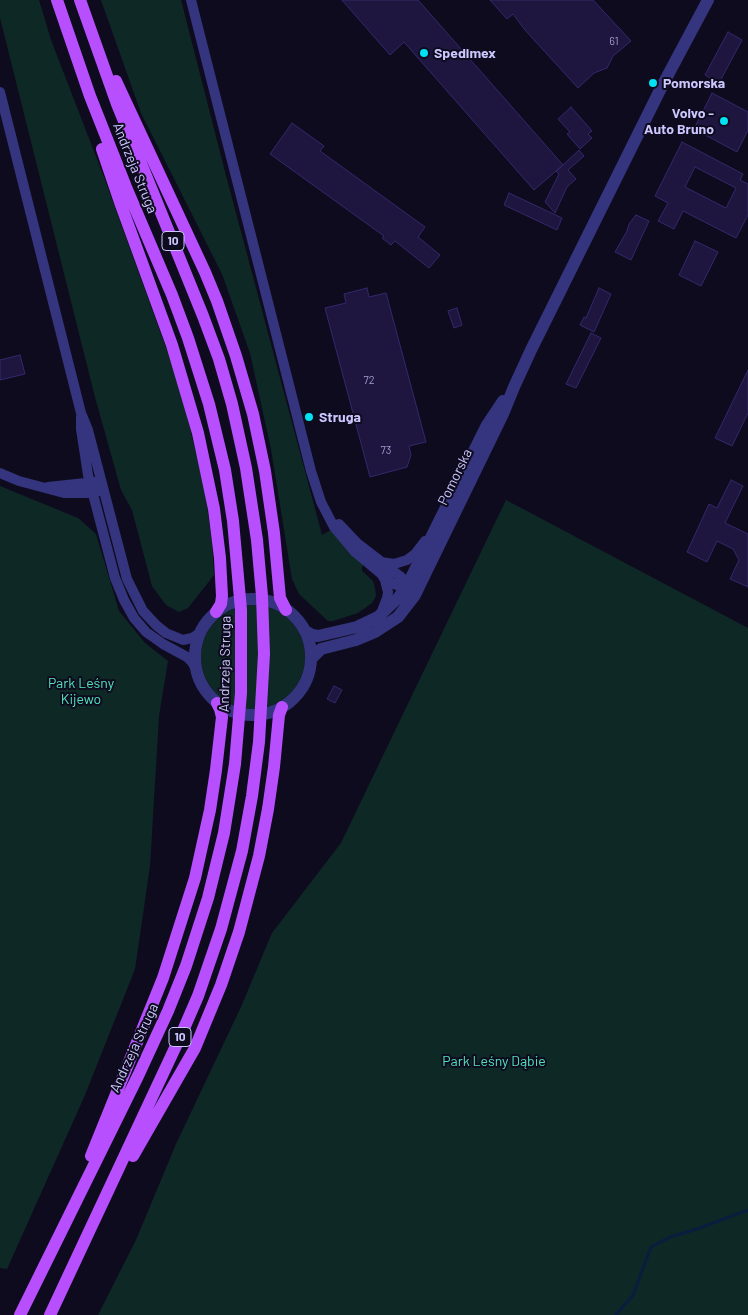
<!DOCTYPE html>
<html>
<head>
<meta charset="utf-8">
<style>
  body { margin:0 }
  canvas { display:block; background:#0e0b1e }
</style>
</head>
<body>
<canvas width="748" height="1315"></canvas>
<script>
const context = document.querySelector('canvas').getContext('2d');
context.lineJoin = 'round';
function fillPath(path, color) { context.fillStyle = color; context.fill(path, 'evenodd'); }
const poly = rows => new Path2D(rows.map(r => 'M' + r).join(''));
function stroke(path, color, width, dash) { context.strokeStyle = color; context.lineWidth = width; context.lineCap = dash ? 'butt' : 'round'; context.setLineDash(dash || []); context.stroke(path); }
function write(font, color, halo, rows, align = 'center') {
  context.font = font + ' Barlow,sans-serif'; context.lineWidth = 4; context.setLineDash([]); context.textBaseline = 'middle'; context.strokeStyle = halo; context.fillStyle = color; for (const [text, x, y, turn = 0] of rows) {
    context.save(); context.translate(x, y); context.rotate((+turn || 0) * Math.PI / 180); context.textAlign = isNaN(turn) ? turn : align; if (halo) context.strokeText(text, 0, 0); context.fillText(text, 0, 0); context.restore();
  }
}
fillPath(poly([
  [0,0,39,0,51,40,105,180,174,370,186,412,205,491,212,544,214,575,188,608,179,612,166,605,152,586,132,510,121,490,95,397,0,18],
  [101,0,181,0,225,172,322,535,331,530,364,564,362,567,362,571,373,581,375,588,376,596,372,603,358,613,333,621,328,621,299,594,292,579,271,449,250,353,222,274,141,113],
  [0,486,78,518,96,534,119,611,145,643,168,661,159,716,150,866,135,969,85,1095,7,1269,0,1268],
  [506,500,748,628,748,1315,98,1315,136,1240,176,1144,241,1007,272,933,341,843],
  '201 657a52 52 0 1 1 104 0a52 52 0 1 1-104 0Z'
]), '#0e2826');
stroke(poly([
  [616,1315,633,1295,651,1247,670,1237,700,1228,748,1210]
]), '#091e3f', 3);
const building = poly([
  [342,0,418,0,563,165,579,150,584,156,568,170,576,179,567,187,555,213,545,202,559,174,556,171,563,165,534,190,404,42,390,55,342,0],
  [490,0,593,0,631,41,613,56,607,68,594,73,578,88,525,30,513,14,507,19,490,0],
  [728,32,742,40,719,83,705,75,728,32],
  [712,93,748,112,748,130,737,152,694,129,712,93],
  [571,107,592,131,588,134,592,138,580,149,567,134,570,132,558,119,571,107],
  [292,123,324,146,320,151,425,227,418,237,440,255,429,268,395,241,391,245,382,238,384,236,270,154,292,123],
  [682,142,743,174,740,180,748,184,748,215,736,238,683,211,674,229,658,221,668,203,655,196,682,142],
  [695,167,736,188,726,208,685,187,695,167],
  [509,193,562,218,557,230,504,205,509,193],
  [636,215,649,221,631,260,615,252,627,231,629,224,636,215],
  [695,241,718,252,701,286,679,275,695,241],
  [367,288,369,297,386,293,426,442,409,446,411,455,407,467,370,477,325,308,346,303,344,294,367,288],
  [599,288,611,294,594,332,580,325,584,317,586,318,599,288],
  [457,308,462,325,454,328,448,311,457,308],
  [591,333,601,338,576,388,566,384,591,333],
  [20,355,25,374,0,380,0,360,20,355],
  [748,370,748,413,732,446,715,438,748,370],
  [731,480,743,486,725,523,748,534,748,587,730,579,739,560,733,549,717,541,707,562,687,552,709,504,717,508,731,480],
  [334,686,342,690,335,703,327,699,334,686]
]);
fillPath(building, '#1e163f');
stroke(building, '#33286c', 1);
stroke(poly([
  [191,0,311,471,321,502,334,527,355,552,392,583,401,587,412,586],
  [0,92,81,413,88,430,127,579,143,611,156,625,166,633,183,640,192,638,200,633],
  [81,417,81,429,88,475,115,578,124,600,134,618,146,632,163,644,187,657,192,662,196,669],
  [0,473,19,481,64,493,93,493,99,491],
  [48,487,95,482],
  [339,524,357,543,401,577,406,582,411,590],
  [381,562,394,564,407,560,415,554,425,541],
  [382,575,385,580,388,592,387,598,382,611]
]), '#35347e', 10);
stroke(poly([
  '195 657a58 58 0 1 1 116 0a58 58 0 1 1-116 0Z',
  [304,630,312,635,318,636,357,627,378,617,399,597,409,582,487,425,503,401],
  [311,659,321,649,356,640,375,632,398,617,415,595,503,414,514,387,531,350,661,88,708,0]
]), '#35347e', 12);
stroke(poly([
  [116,81,205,272,217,301,236,356,253,414,265,471,274,533,280,598,286,610],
  [102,149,121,205,172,345,198,433,214,509,220,558,222,596,221,604,216,612],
  [91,1156,163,978,195,878,210,810,216,770,222,717,220,709,217,703],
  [133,1156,195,1048,221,985,239,932,259,856,268,809,274,767,279,715,282,707],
  [20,1315,138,1076,168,1011,186,966,208,898,224,833,235,764,241,693,241,610,233,521,225,470,209,404,188,338,172,295,126,187,90,96,57,0],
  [50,1315,182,1033,198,996,221,929,242,851,252,796,259,742,264,654,262,596,257,540,246,468,232,404,219,359,203,316,117,104,80,0]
]), '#b84fff', 12);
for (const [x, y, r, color] of [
  [424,53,5,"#00e1f3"],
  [653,83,5,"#00e1f3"],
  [724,121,5,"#00e1f3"],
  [309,417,5,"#00e1f3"]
]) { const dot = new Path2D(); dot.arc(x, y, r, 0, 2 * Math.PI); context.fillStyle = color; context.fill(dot); stroke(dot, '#0e0b1e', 2); }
write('11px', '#a09ccf', null, [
  ["61",614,41],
  ["72",369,380],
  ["73",386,450]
]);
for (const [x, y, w] of [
  [173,241,22],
  [180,1037,22]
]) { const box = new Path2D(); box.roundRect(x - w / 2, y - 9.5, w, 19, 4); context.fillStyle = '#0e0b1e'; context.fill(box); stroke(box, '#ccc8ff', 1); }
write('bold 12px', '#ccc8ff', null, [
  ["10",173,241],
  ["10",180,1037]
]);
write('bold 14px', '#ccc8ff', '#0e0b1e', [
  ["Spedimex",434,53],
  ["Pomorska",663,83],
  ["Volvo -",714,113,"right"],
  ["Auto Bruno",714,129,"right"],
  ["Struga",319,417]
], 'left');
write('14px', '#ccc8ff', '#0e0b1e', [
  ["Andrzeja Struga",135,168,68],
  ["Pomorska",455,477,-64],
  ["Andrzeja Struga",225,664,-89],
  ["Andrzeja Struga",134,1048,-65]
]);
write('14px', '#51e2ba', '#0e0b1e', [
  ["Park Leśny",81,683],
  ["Kijewo",81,699],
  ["Park Leśny Dąbie",494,1061]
]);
</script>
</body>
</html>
